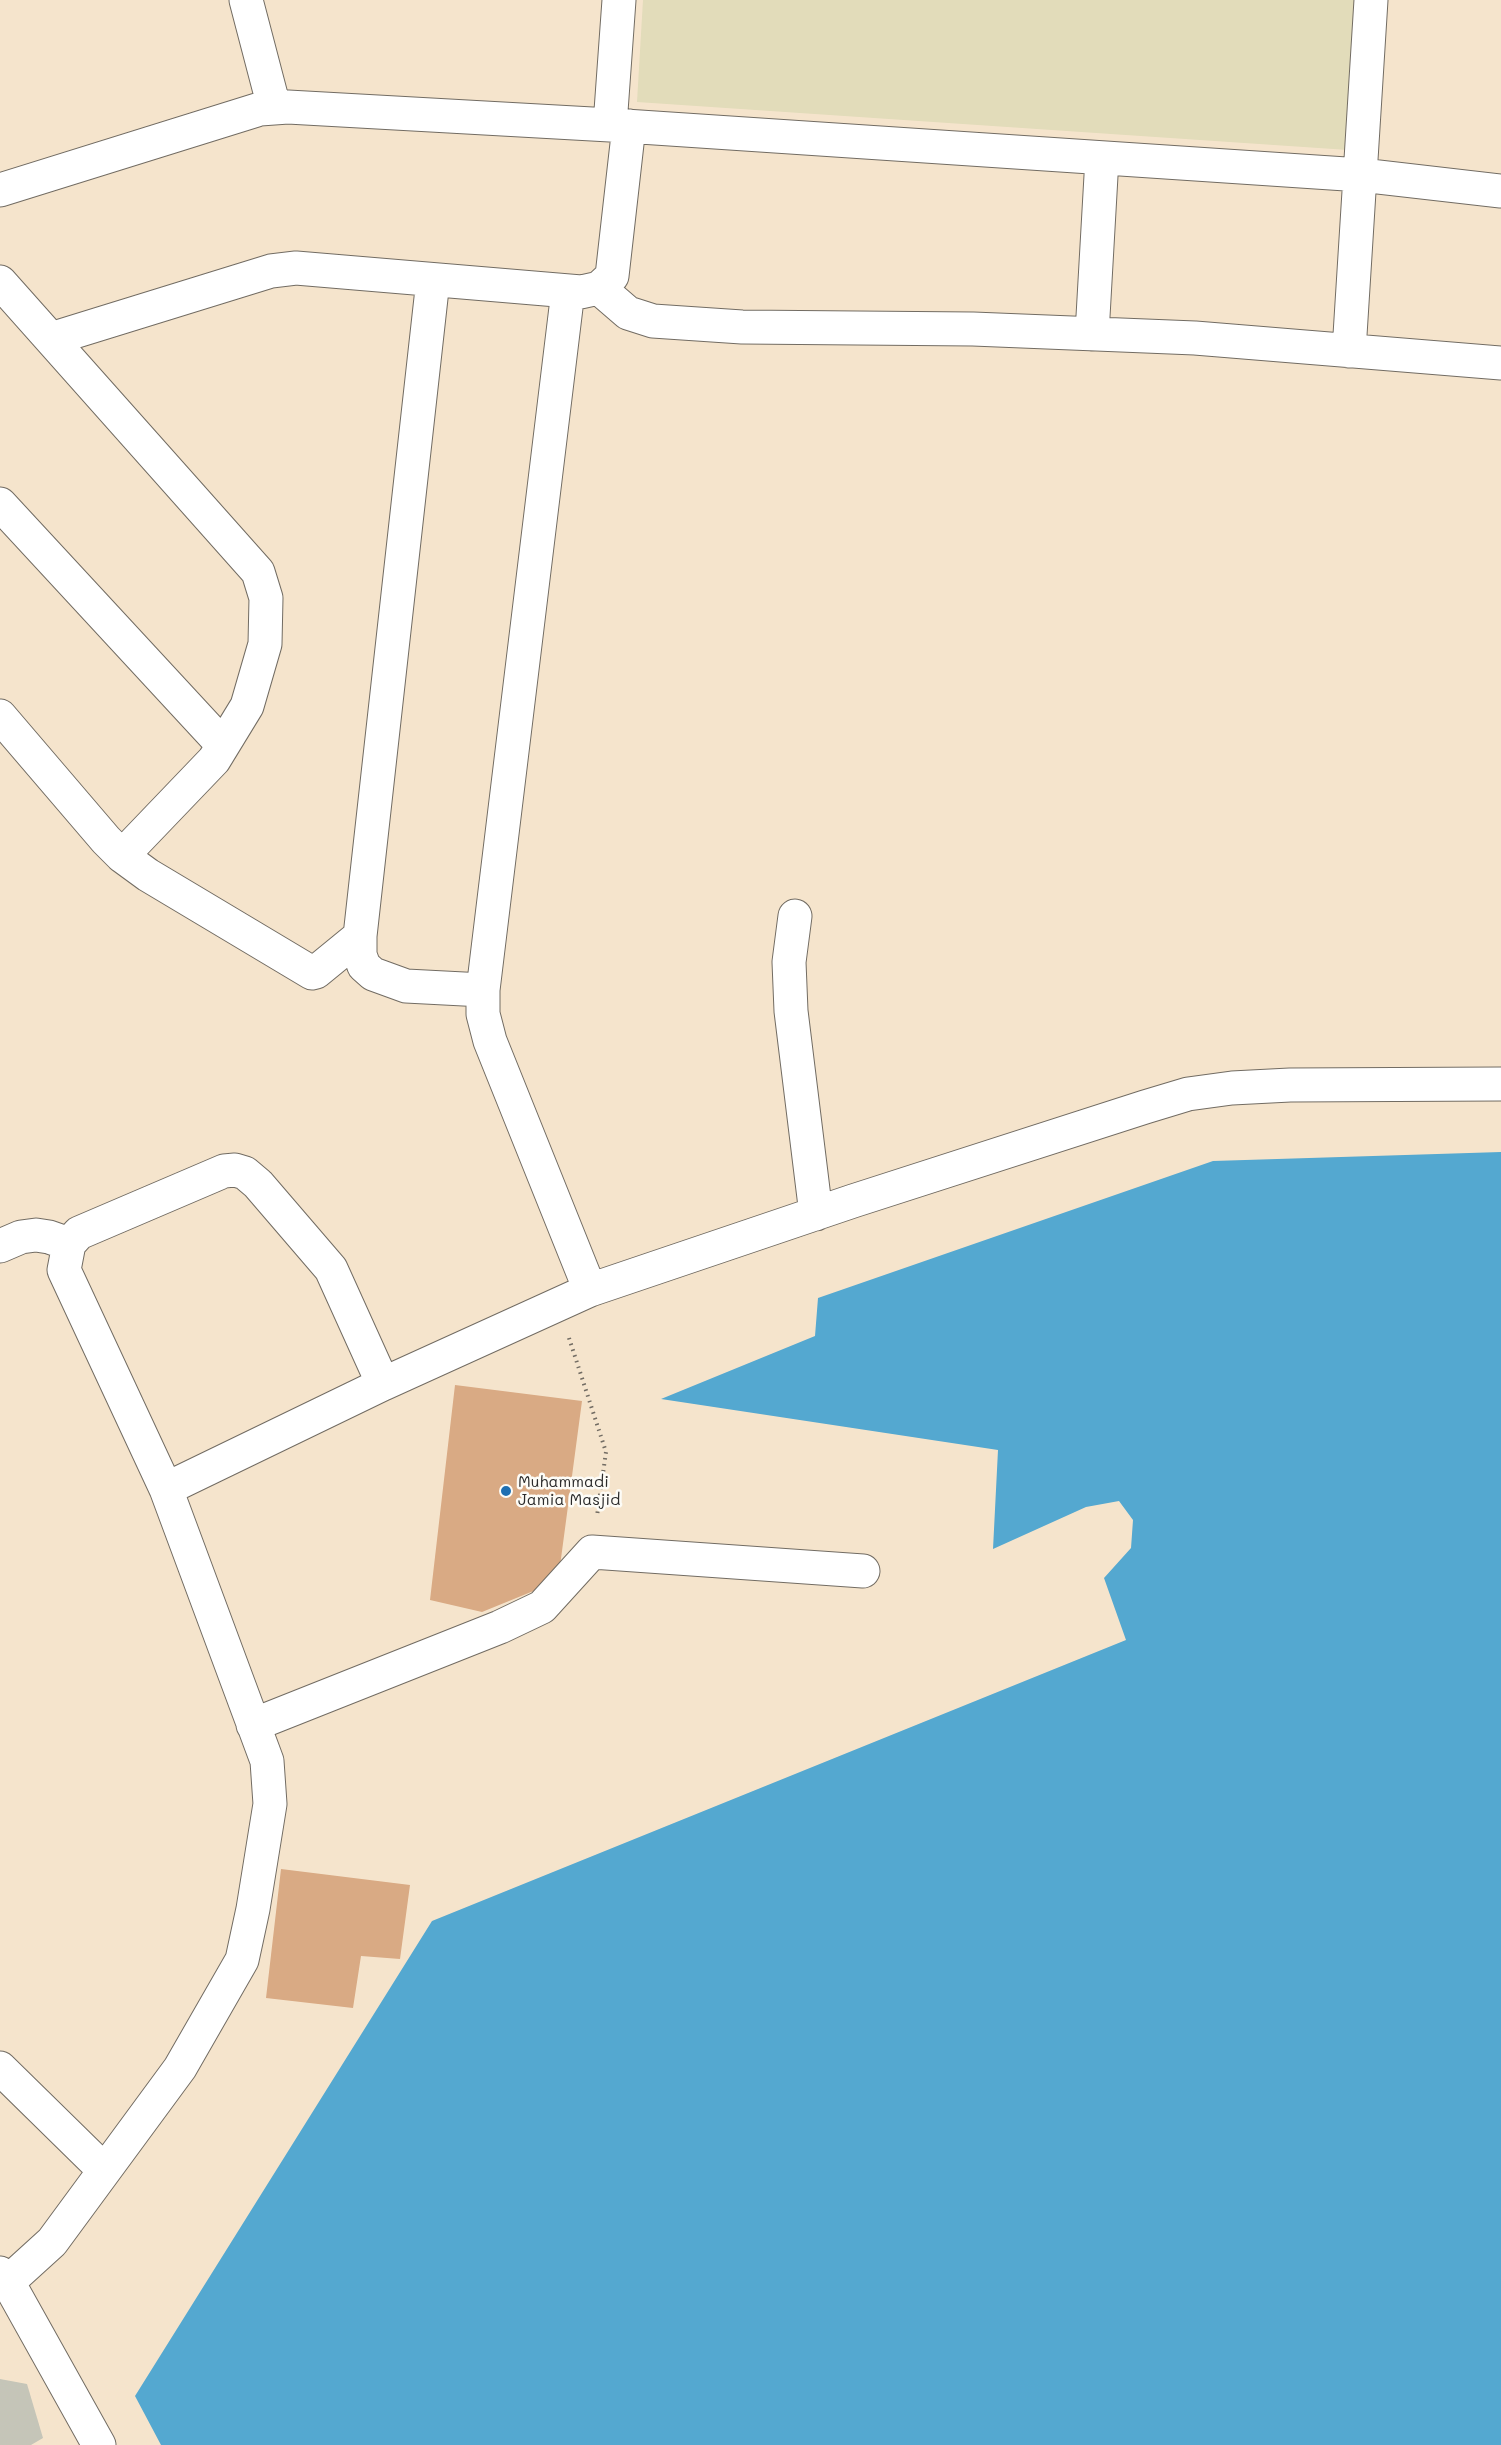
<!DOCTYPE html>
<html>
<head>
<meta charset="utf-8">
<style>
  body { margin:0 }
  canvas { display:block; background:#f5e4cc }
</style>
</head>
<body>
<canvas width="1501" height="2445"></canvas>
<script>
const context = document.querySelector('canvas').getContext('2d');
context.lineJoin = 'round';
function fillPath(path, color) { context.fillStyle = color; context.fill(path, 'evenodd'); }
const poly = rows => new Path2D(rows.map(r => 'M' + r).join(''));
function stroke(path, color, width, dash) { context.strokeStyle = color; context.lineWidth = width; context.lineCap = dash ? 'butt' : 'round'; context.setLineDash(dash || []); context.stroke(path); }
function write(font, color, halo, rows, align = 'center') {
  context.font = font + ' Mali,sans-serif'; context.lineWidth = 5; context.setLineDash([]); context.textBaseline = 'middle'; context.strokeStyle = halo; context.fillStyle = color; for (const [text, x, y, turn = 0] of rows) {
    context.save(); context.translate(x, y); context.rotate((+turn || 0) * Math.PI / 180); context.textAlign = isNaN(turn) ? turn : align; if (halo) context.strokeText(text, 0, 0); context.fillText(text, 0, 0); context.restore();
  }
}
fillPath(poly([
  [643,0,1358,0,1348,150,637,102]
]), '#e2dcba');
fillPath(poly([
  [0,2379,27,2384,43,2438,31,2445,0,2445]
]), '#c5c5b8');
fillPath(poly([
  [1501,1152,1501,2445,161,2445,135,2396,432,1921,1126,1640,1104,1578,1131,1548,1133,1520,1119,1501,1086,1507,993,1549,998,1450,661,1399,815,1336,818,1298,1213,1161]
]), '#54a8d0');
fillPath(poly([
  [455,1385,582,1401,558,1581,482,1612,430,1600],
  [281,1869,410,1885,400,1959,361,1956,353,2008,266,1998]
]), '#d9aa84');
const minor = poly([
  [246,0,274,107],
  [610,125,619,0],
  [0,190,260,109,288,107,610,125,1361,175,1501,191],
  [433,280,360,936,360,955,364,966,373,974,406,986,483,990],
  [0,282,258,572,266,598,265,644,247,706,214,760,122,856],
  [599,288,628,313,653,321,742,327,973,329,1195,338,1501,363],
  [568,291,483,990,483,1014,490,1041,590,1290],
  [1092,334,1102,158],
  [51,339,271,271,296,268,581,292,599,288,612,276,629,126],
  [1349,351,1371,0],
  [0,504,223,745],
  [0,716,106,840,122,856,148,875,312,973,316,972,360,936],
  [795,916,789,962,791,1011,816,1214],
  [0,1246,21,1237,36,1235,49,1237,69,1244],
  [166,1489,64,1270,69,1244,79,1233,224,1171,235,1170,245,1173,258,1184,331,1269,383,1384],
  [253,1725,500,1627,542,1607,592,1552,863,1571],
  [0,2068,104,2170],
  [0,2273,8,2282,99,2445],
  [8,2282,52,2242,180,2068,242,1960,253,1909,270,1804,267,1761,166,1489,383,1384,590,1290,853,1201,1145,1107,1188,1094,1232,1088,1290,1085,1501,1084]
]);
stroke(minor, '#726c63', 35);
stroke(poly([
  [569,1338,606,1452,597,1516]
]), '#726c63', 4, [1.5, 4.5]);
stroke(minor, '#fff', 33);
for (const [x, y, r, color] of [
  [506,1491,6,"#1f6fb2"]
]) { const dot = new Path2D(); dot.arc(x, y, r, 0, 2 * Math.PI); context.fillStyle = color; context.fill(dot); stroke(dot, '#fdfcf7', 2); }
write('16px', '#2b2b2b', '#fdfcf7', [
  ["Muhammadi",518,1482],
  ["Jamia Masjid",518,1500]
], 'left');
</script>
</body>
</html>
